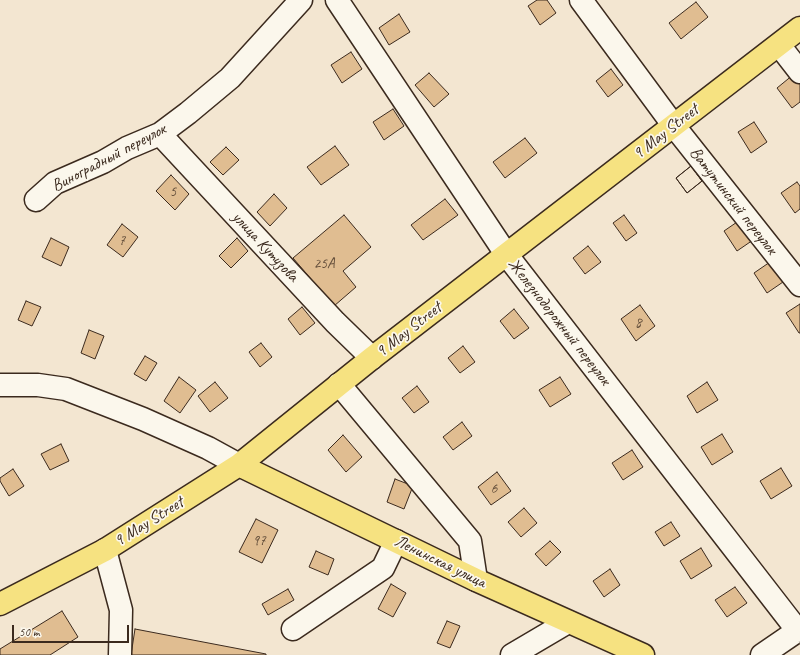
<!DOCTYPE html>
<html>
<head>
<meta charset="utf-8">
<style>
  body { margin:0 }
  #map { position:relative; width:800px; height:655px; overflow:hidden; background:#f3e6d1; font-family:Caveat,sans-serif }
  canvas { display:block }
  .scale { position:absolute; left:12px; top:625px; width:117px; height:18px; box-sizing:border-box; border:2px solid #3b2a1e; border-top:0; padding-left:5px; font-size:12px; line-height:14px; white-space:nowrap; color:#3b2a1e; -webkit-text-stroke:3px #fbf7ec; paint-order:stroke }
</style>
</head>
<body>
<div id="map">
<canvas width="800" height="655"></canvas>
<div class="scale">50 m</div>
</div>
<script>
const context = document.querySelector('canvas').getContext('2d');
context.lineJoin = 'round';
function fillPath(path, color) { context.fillStyle = color; context.fill(path, 'evenodd'); }
const poly = rows => new Path2D(rows.map(r => 'M' + r).join(''));
function stroke(path, color, width, dash) { context.strokeStyle = color; context.lineWidth = width; context.lineCap = dash ? 'butt' : 'round'; context.setLineDash(dash || []); context.stroke(path); }
function write(font, color, halo, rows, align = 'center') {
  context.font = font + ' Caveat,sans-serif'; context.lineWidth = 3.5; context.setLineDash([]); context.textBaseline = 'middle'; context.strokeStyle = halo; context.fillStyle = color; for (const [text, x, y, turn = 0] of rows) {
    context.save(); context.translate(x, y); context.rotate((+turn || 0) * Math.PI / 180); context.textAlign = isNaN(turn) ? turn : align; if (halo) context.strokeText(text, 0, 0); context.fillText(text, 0, 0); context.restore();
  }
}
const building = poly([
  [537,0,547,0,556,13,540,25,528,6,537,0],
  [696,2,708,17,681,39,669,23,696,2],
  [399,14,410,32,389,45,379,28,399,14],
  [351,52,362,69,342,83,331,65,351,52],
  [611,69,623,85,608,97,596,81,611,69],
  [799,70,800,72,800,102,792,108,777,88,799,70],
  [429,73,449,94,434,107,415,85,429,73],
  [393,109,404,126,384,140,373,122,393,109],
  [754,122,767,142,751,153,738,132,754,122],
  [525,138,537,153,505,178,493,162,525,138],
  [335,146,349,165,321,185,307,167,335,146],
  [226,147,239,160,223,175,210,162,226,147],
  [691,166,702,181,687,193,676,178,691,166],
  [691,166,702,181,687,193,676,178,691,166],
  [171,175,189,194,175,210,156,191,171,175],
  [797,182,800,186,800,209,795,213,781,193,797,182],
  [274,194,287,208,270,226,257,212,274,194],
  [445,199,458,215,423,240,411,225,445,199],
  [344,215,371,247,343,271,356,287,334,306,293,258,344,215],
  [624,215,637,233,626,241,613,223,624,215],
  [740,220,753,240,737,251,724,231,740,220],
  [122,224,138,237,123,257,107,245,122,224],
  [51,238,69,247,61,266,42,257,51,238],
  [237,238,248,251,231,268,219,256,237,238],
  [588,246,601,262,585,274,573,258,588,246],
  [770,262,783,282,767,293,754,273,770,262],
  [26,301,41,307,32,326,18,320,26,301],
  [800,304,800,333,799,333,786,313,800,304],
  [640,305,655,326,636,341,621,319,640,305],
  [302,307,315,323,300,335,288,319,302,307],
  [514,309,529,328,514,339,500,321,514,309],
  [89,330,104,336,95,359,81,353,89,330],
  [261,343,272,357,260,367,249,352,261,343],
  [463,346,475,362,460,373,448,358,463,346],
  [145,356,157,363,146,381,134,374,145,356],
  [179,377,196,390,180,413,164,401,179,377],
  [560,377,571,394,550,407,539,390,560,377],
  [215,382,228,398,210,412,198,396,215,382],
  [707,382,718,400,697,413,687,396,707,382],
  [417,386,429,402,414,413,402,398,417,386],
  [462,422,472,436,453,450,443,437,462,422],
  [722,434,733,452,712,465,701,447,722,434],
  [343,435,362,457,346,472,328,450,343,435],
  [61,444,69,461,50,470,41,454,61,444],
  [632,450,643,467,623,480,612,463,632,450],
  [781,468,792,486,771,499,760,481,781,468],
  [13,469,24,486,9,496,0,481,0,478,13,469],
  [497,472,511,491,491,505,478,487,497,472],
  [395,479,413,486,404,509,387,502,395,479],
  [524,508,537,523,521,537,508,522,524,508],
  [256,519,278,530,262,563,239,552,256,519],
  [671,522,680,536,664,546,655,532,671,522],
  [550,541,561,552,546,566,535,554,550,541],
  [701,548,712,566,691,579,680,561,701,548],
  [316,551,334,559,328,575,309,567,316,551],
  [610,569,620,585,604,597,593,581,610,569],
  [391,584,406,593,393,617,378,609,391,584],
  [735,587,747,603,727,617,715,600,735,587],
  [288,589,294,600,268,615,262,604,288,589],
  [62,611,78,637,50,655,0,655,0,649,62,611],
  [447,621,460,626,450,648,437,643,447,621],
  [135,629,266,654,266,655,131,655,135,629]
]);
fillPath(building, '#e0bd91');
stroke(building, '#3b2a1e', 1);
const minor = poly([
  [337,0,506,254,798,631],
  [581,0,674,126,800,285],
  [779,45,800,72],
  [160,134,335,322,372,358],
  [36,200,55,183,103,162,127,148,160,134,188,113,230,78,301,0],
  [339,384,470,541,476,580],
  [0,385,38,385,66,389,143,419,208,448,239,465],
  [105,550,121,610,120,655],
  [293,629,383,568,396,541],
  [512,655,568,622],
  [762,655,800,629]
]);
const major = poly([
  [239,465,476,580,643,655],
  [0,604,105,550,239,465,372,358,800,28]
]);
stroke(minor, '#3b2a1e', 25);
stroke(major, '#3b2a1e', 25);
stroke(minor, '#fbf7ec', 22);
stroke(major, '#f6e281', 22);
write('15px', '#644f3b', null, [
  ["5",173,192],
  ["7",122,241],
  ["25А",324,264],
  ["8",638,323],
  ["6",494,489],
  ["97",259,541]
]);
write('17px', '#3b2a1e', '#fbf7ec', [
  ["9 May Street",666,132,-38],
  ["Виноградный переулок",109,158,-28],
  ["Ватутинский переулок",733,201,52],
  ["улица Кутузова",265,247,47],
  ["Железнодорожный переулок",559,322,52],
  ["9 May Street",409,330,-38],
  ["9 May Street",149,522,-32],
  ["Ленинская улица",440,562,26]
]);
</script>
</body>
</html>
